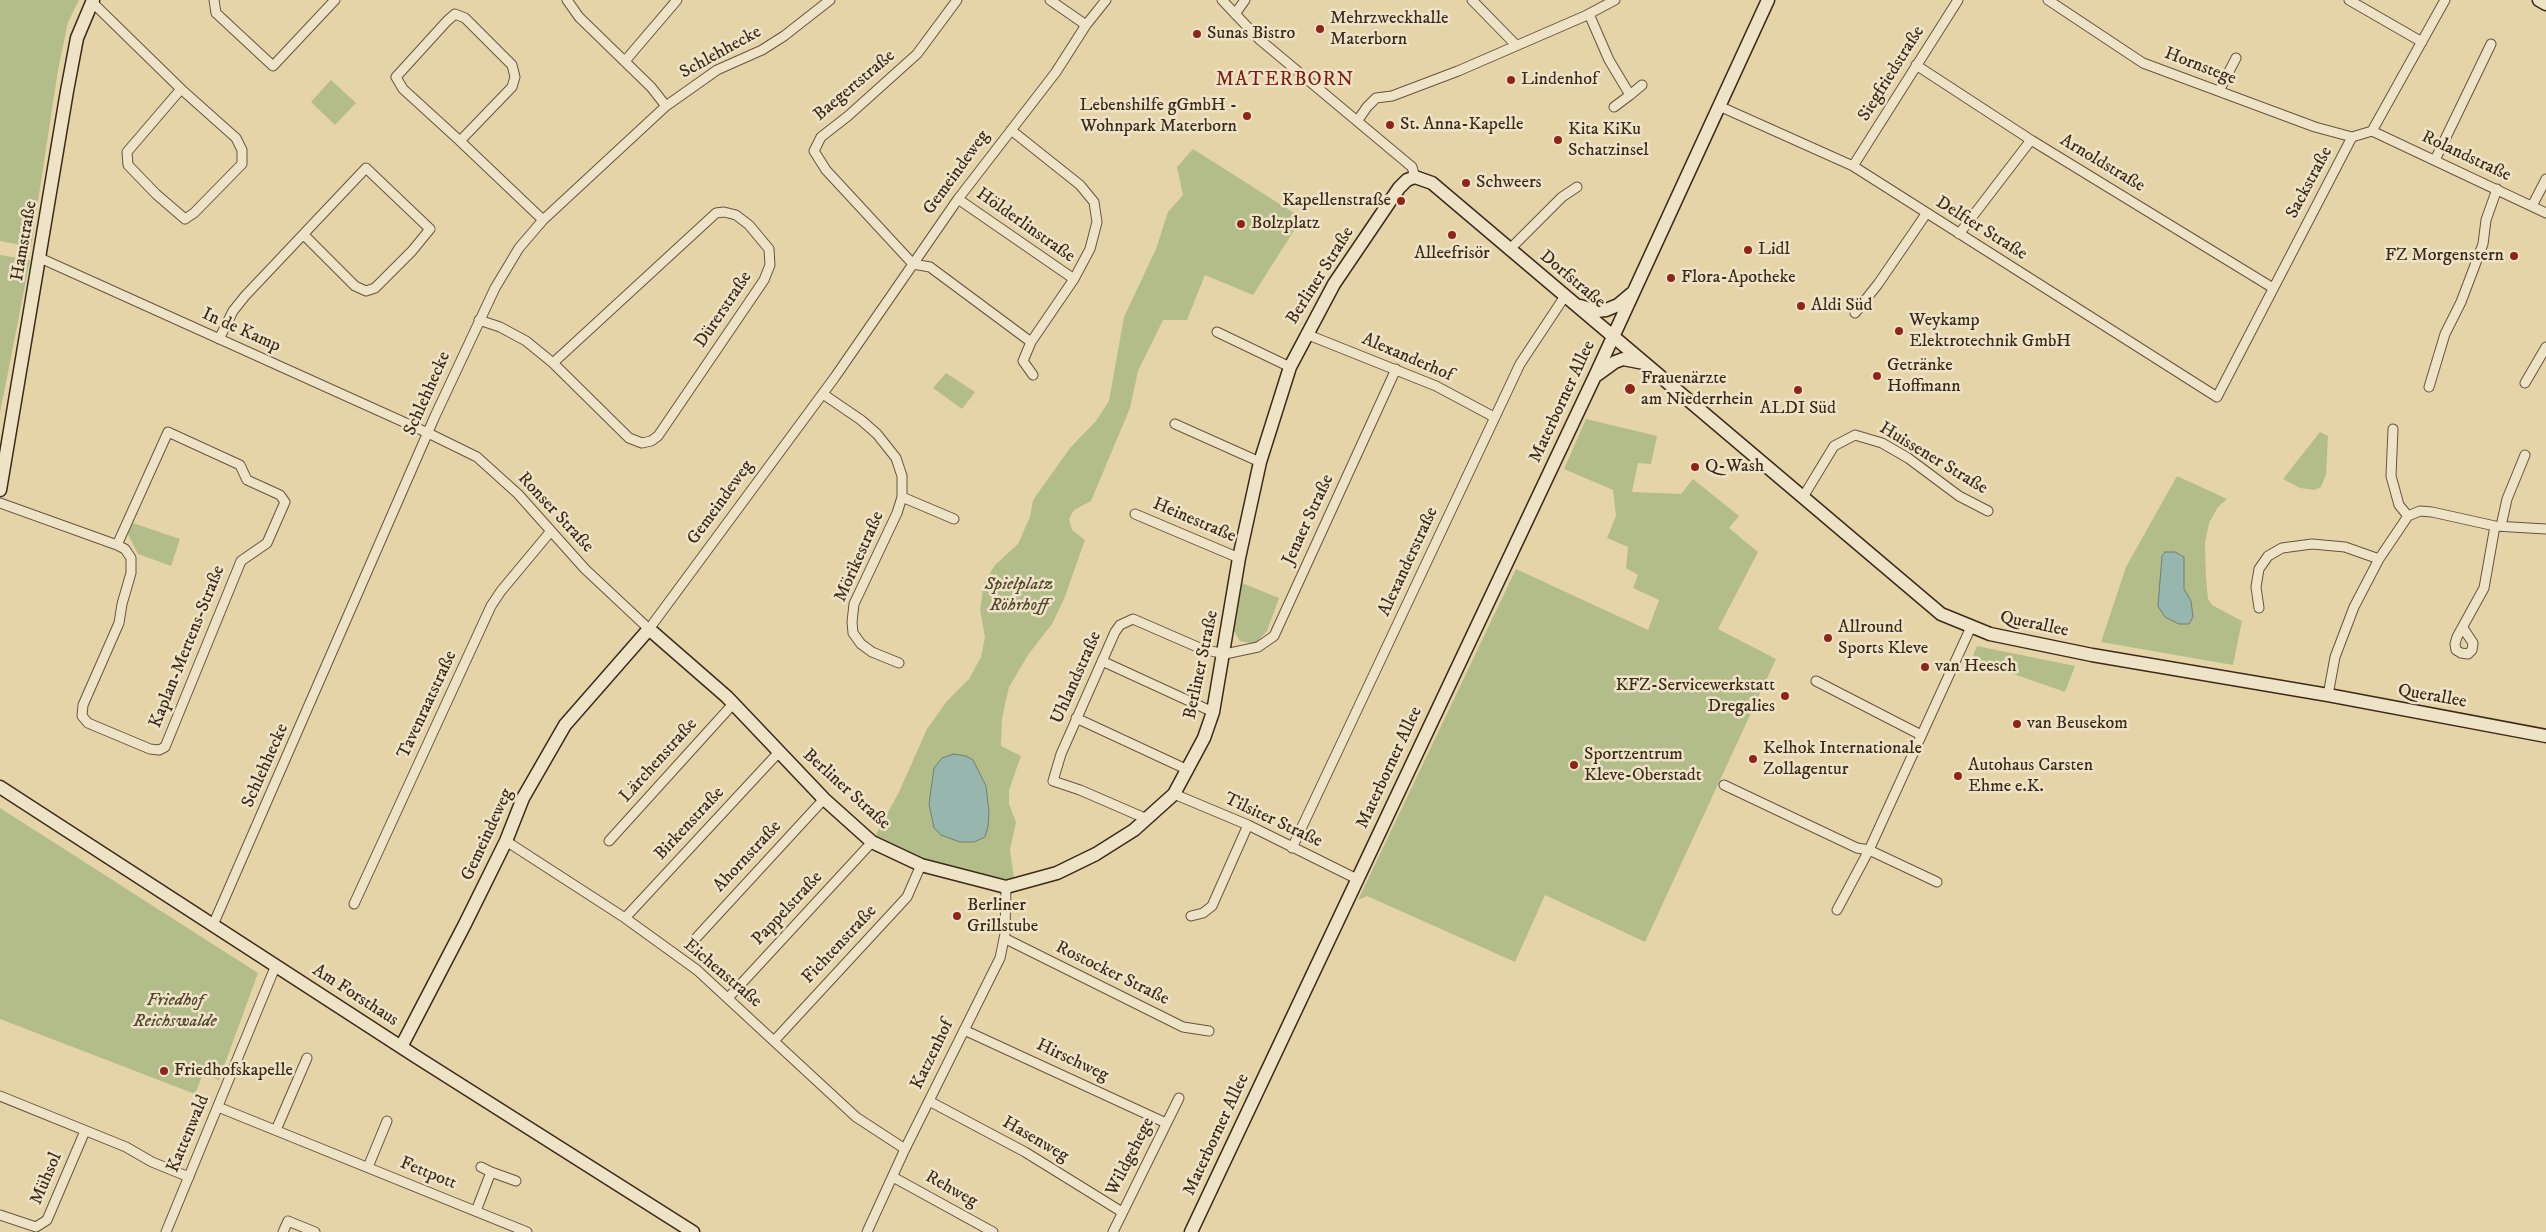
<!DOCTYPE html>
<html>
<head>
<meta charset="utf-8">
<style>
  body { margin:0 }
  canvas { display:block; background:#e6d4a9 }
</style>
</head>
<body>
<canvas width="2546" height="1232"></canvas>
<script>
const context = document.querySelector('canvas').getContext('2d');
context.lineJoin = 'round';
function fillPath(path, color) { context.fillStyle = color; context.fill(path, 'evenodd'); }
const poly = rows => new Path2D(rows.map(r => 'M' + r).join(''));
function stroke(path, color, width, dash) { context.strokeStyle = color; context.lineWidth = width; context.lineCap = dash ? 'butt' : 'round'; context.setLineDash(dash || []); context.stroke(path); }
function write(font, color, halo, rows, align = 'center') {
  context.font = font + ' "IM FELL DW Pica",serif'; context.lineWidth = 5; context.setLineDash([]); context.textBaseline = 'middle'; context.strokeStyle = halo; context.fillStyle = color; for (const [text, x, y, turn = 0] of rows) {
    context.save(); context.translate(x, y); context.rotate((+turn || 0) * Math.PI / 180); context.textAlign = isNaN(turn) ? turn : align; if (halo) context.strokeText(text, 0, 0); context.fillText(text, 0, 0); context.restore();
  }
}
fillPath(poly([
  [0,0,79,0,68,22,58,70,31,247,0,241],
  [331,80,356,103,335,125,311,102],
  [1193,149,1302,218,1253,295,1205,275,1187,320,1163,320,1138,371,1130,408,1091,501,1074,510,1069,519,1072,530,1085,540,1064,599,1052,624,1028,655,1009,687,1002,718,1001,746,1021,756,1009,790,1009,804,1016,822,1010,850,1015,885,921,865,872,842,899,792,927,729,947,701,969,679,981,657,985,637,980,610,984,583,995,565,1018,544,1030,517,1033,500,1070,448,1096,421,1109,401,1124,317,1156,249,1168,212,1183,195,1177,167],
  [0,255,30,260,0,413],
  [946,373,975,392,962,409,933,388],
  [1586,419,1657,436,1651,464,1638,463,1632,492,1681,494,1693,479,1739,516,1729,528,1758,552,1718,629,1776,659,1645,942,1545,895,1515,962,1367,896,1358,900,1516,569,1648,630,1659,600,1633,588,1638,575,1626,568,1628,547,1607,538,1616,516,1613,490,1564,469],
  [2320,432,2328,436,2326,475,2321,487,2314,490,2300,488,2283,479],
  [2177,476,2227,499,2218,507,2209,523,2205,543,2206,577,2208,599,2212,605,2242,621,2233,665,2101,642,2126,567],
  [133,523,180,539,171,566,138,554,128,534],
  [1242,583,1279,598,1267,631,1255,644,1240,641,1234,631],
  [1977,646,2075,666,2065,692,1991,666,1973,656],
  [0,808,258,973,219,1080,203,1074,195,1094,0,1019]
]), '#b2bd8a');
const water = poly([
  [2165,552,2175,552,2184,557,2184,589,2191,601,2193,617,2189,624,2179,624,2165,617,2158,606,2162,556,2165,552],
  [954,754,966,756,973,760,986,786,989,812,988,827,985,837,974,842,960,842,941,835,934,828,929,804,934,768,942,758,954,754]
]);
fillPath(water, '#97b7ae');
stroke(water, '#727f72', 1);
const street = poly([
  [214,0,216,13,273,66,335,0],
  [567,0,579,17,651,87,666,106],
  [957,0,917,54,848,116,821,137,814,151,826,170,913,264,930,267,1031,342],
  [1050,0,1086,25],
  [1222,0,1259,39,1412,167,1415,177],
  [1472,0,1516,45],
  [2048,0,2143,63,2315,127,2352,137],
  [2349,0,2422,42],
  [92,2,181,89,236,138,242,150,242,164,194,213,185,219,156,194,128,165,127,152,181,89],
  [1235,14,1245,0],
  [1589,14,1609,60,1630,95,1614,107],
  [625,61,677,0],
  [1916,65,2031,140,2273,288],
  [2219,91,2236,58],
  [1630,95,1642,85],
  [1719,106,1853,166,2217,397,2352,137,2372,131,2445,0],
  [1358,120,1367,107,1376,98,1392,96,1458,71,1585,16,1615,0],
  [1011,130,1080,185,1094,202,1097,222,1090,249,1074,279,1031,342,1023,361,1033,375],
  [2372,131,2546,213],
  [460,141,403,89,396,77,447,21,455,14,465,18,512,65,515,77,512,87,460,141,543,220],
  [2435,160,2491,44],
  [1853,166,1958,0],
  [958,199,1074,279],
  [2532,206,2546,179],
  [1959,234,2031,140],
  [1509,250,1562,197,1577,187],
  [40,258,428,433,477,457,518,494,585,569,649,629,835,377,958,199,1056,72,1086,25,1106,0],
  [1855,313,1878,284,1926,214],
  [479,320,500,327,526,341,553,363,716,213,724,212,736,215,749,225,769,249,770,265,764,280,658,436,651,441,642,443,629,438,553,363],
  [1217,332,1290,367],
  [1306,334,1436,386,1494,417],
  [219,339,233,311,245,296,366,168,430,229,412,251,375,288,366,291,355,286,304,235],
  [2525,383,2546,347],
  [2429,387,2445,334,2461,302,2483,244,2486,220,2497,189],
  [823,394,861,420,877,434,896,458,902,476,902,497,897,513,854,604,852,622,853,633,861,644,872,652,899,663],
  [1175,424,1260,462],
  [2393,429,2391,476,2399,505,2408,516],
  [902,497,954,519],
  [1803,497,1834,446,1855,435,1882,443,1908,458,1959,496,1988,511],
  [0,503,117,545,125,549,131,558,131,573,122,604,119,623,83,705,82,716,88,723,150,749,159,750,165,747,241,561,267,543,285,502,280,495,247,480,240,465,168,432,117,545],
  [1135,514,1239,558],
  [2501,526,2507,499,2525,455],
  [2259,608,2256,587,2259,569,2268,556,2282,548,2312,544,2345,547,2379,559],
  [2463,628,2473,643,2472,650,2468,654,2461,653,2456,650,2455,644,2457,637,2484,588,2495,526],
  [1102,661,1213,712],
  [1816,681,1921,735],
  [2328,695,2335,657,2354,607,2379,559,2408,516,2420,511,2432,512,2495,526,2546,529],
  [1076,718,1188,770],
  [1724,785,1857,848,1869,850,1937,882],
  [1174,794,1248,825,1357,879],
  [1147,819,1080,790,1053,781,1061,754,1115,632,1120,625,1133,619,1202,649,1225,654,1258,647,1274,636,1396,369],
  [506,841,625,918,697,970,856,1117,905,1149],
  [609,841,733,704],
  [1292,848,1520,364,1565,296],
  [354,904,491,606,501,591,551,531],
  [1837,910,1869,850,1971,627],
  [1191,916,1203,913,1212,906,1248,825],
  [625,918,779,752],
  [213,925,435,416,495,288,519,248,543,220,666,106,717,70,762,50,784,36,830,0],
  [697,937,824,799],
  [1004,938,1183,1027,1209,1031],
  [728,998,872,842],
  [964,1030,1166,1123],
  [774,1041,907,897,921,865],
  [0,1096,126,1147,152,1162,189,1177],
  [929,1101,1025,1152,1122,1212],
  [218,1107,527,1232],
  [276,1130,307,1058],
  [368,1167,387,1121],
  [481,1167,491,1172],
  [893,1177,993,1232],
  [476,1211,491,1172,516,1181],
  [0,1215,36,1227,47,1220,85,1131],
  [166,1232,276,965],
  [283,1232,288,1221,315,1232],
  [867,1232,905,1149,1000,958,1005,934,1006,887],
  [1113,1232,1179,1098]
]);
const secondary = poly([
  [2539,0,2546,4],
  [1580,306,1596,311,1606,310,1618,305,1631,294],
  [1597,375,1615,362,1623,359,1644,363],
  [0,490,67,91,77,38,93,0],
  [0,787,415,1056,693,1232],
  [401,1047,465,924,506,841,523,798,565,725,649,629,727,697,824,799,872,842,921,865,1006,887,1057,873,1096,854,1134,830,1174,794,1204,738,1213,712,1239,558,1260,462,1290,367,1334,284,1399,188,1407,180,1415,177,1432,183,1941,614,1990,634,2092,655,2328,695,2546,736],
  [1191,1232,1595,376,1768,0]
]);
stroke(street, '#66543d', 11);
stroke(secondary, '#3b2a19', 15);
stroke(street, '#efe3c7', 9);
stroke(secondary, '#efe3c7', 12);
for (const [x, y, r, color] of [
  [1320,29,5,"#8f2418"],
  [1197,34,5,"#8f2418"],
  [1511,80,5,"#8f2418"],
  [1247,116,5,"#8f2418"],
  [1390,125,5,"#8f2418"],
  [1558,140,5,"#8f2418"],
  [1466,183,5,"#8f2418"],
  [1401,201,5,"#8f2418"],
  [1241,224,5,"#8f2418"],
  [1452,235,5,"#8f2418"],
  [1748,250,5,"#8f2418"],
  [2514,256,5,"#8f2418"],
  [1671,278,5,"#8f2418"],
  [1801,306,5,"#8f2418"],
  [1899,331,5,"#8f2418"],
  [1877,376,5,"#8f2418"],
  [1630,389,6,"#8f2418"],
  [1798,390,5,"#8f2418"],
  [1695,467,5,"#8f2418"],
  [1828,638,5,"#8f2418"],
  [1925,667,5,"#8f2418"],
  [1785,696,5,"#8f2418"],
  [2017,724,5,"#8f2418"],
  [1753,759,5,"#8f2418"],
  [1574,765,5,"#8f2418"],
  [1958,776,5,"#8f2418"],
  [957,916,5,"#8f2418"],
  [164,1071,5,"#8f2418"]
]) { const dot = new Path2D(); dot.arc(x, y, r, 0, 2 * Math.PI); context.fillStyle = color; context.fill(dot); stroke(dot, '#efe3c7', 2); }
write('18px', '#3b2a19', '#efe3c7', [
  ["Mehrzweckhalle",1330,19],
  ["Materborn",1330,40],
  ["Sunas Bistro",1207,34],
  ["Lindenhof",1521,80],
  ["Lebenshilfe gGmbH -",1237,106,"right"],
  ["Wohnpark Materborn",1237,127,"right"],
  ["St. Anna-Kapelle",1400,125],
  ["Kita KiKu",1568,130],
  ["Schatzinsel",1568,151],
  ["Schweers",1476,183],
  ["Kapellenstraße",1391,201,"right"],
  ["Bolzplatz",1251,224],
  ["Lidl",1758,250],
  ["Alleefrisör",1452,254,"center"],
  ["FZ Morgenstern",2504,256,"right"],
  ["Flora-Apotheke",1681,278],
  ["Aldi Süd",1811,306],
  ["Weykamp",1909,321],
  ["Elektrotechnik GmbH",1909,342],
  ["Getränke",1887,366],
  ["Hoffmann",1887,387],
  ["Frauenärzte",1641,379],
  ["am Niederrhein",1641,400],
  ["ALDI Süd",1798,409,"center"],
  ["Q-Wash",1705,467],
  ["Allround",1838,628],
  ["Sports Kleve",1838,649],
  ["van Heesch",1935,667],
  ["KFZ-Servicewerkstatt",1775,686,"right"],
  ["Dregalies",1775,707,"right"],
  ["van Beusekom",2027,724],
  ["Kelhok Internationale",1763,749],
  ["Zollagentur",1763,770],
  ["Sportzentrum",1584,755],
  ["Kleve-Oberstadt",1584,776],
  ["Autohaus Carsten",1968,766],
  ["Ehme e.K.",1968,787],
  ["Berliner",967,906],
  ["Grillstube",967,927],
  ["Friedhofskapelle",174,1071]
], 'left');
write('18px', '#3b2a19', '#efe3c7', [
  ["Schlehhecke",721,53,-29],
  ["Hornstege",2200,67,21],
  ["Siegfriedstraße",1892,74,-58],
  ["Baegertstraße",855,86,-40],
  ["Rolandstraße",2466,157,25],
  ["Arnoldstraße",2102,164,31],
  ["Gemeindeweg",957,173,-54],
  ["Sackstraße",2310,183,-62],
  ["Hölderlinstraße",1025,226,35],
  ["Delfter Straße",1981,229,32],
  ["Hamstraße",25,241,-80],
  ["Berliner Straße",1321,276,-58],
  ["Dorfstraße",1572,280,40],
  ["Dürerstraße",724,310,-56],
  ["In de Kamp",241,331,24],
  ["Alexanderhof",1407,358,23],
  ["Schlehhecke",428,394,-66],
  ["Materborner Allee",1563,402,-65],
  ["Huissener Straße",1933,459,31],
  ["Gemeindeweg",721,503,-54],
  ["Ronser Straße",555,513,47],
  ["Jenaer Straße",1309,520,-65],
  ["Heinestraße",1194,521,23],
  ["Mörikestraße",860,557,-66],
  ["Alexanderstraße",1409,562,-65],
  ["Querallee",2034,625,12],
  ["Kaplan-Mertens-Straße",188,647,-68],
  ["Berliner Straße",1202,665,-78],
  ["Uhlandstraße",1077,678,-66],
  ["Querallee",2432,697,10],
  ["Tavenraatstraße",428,705,-65],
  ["Lärchenstraße",659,761,-48],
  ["Schlehhecke",266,766,-66],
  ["Materborner Allee",1390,768,-65],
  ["Berliner Straße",846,790,42],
  ["Tilsiter Straße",1273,821,25],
  ["Birkenstraße",690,824,-47],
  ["Gemeindeweg",488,835,-65],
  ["Ahornstraße",748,857,-47],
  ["Pappelstraße",788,909,-47],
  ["Fichtenstraße",840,945,-47],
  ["Eichenstraße",722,974,40],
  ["Rostocker Straße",1112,974,26],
  ["Am Forsthaus",355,996,33],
  ["Katzenhof",933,1055,-64],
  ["Hirschweg",1072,1061,25],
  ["Kattenwald",189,1134,-67],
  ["Materborner Allee",1217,1135,-65],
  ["Hasenweg",1035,1140,30],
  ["Wildgehege",1131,1157,-63],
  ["Fettpott",428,1174,22],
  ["Mühsol",47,1179,-67],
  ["Rehweg",951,1190,29]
]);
write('italic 18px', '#534730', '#efe3c7', [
  ["Spielplatz",1019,585],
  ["Röhrhoff",1019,606],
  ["Friedhof",175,1001],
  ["Reichswalde",175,1022]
]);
context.letterSpacing = '1px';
write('20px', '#7a1f14', '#efe3c7', [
  ["MATERBORN",1285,81]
]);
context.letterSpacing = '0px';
</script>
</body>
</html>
